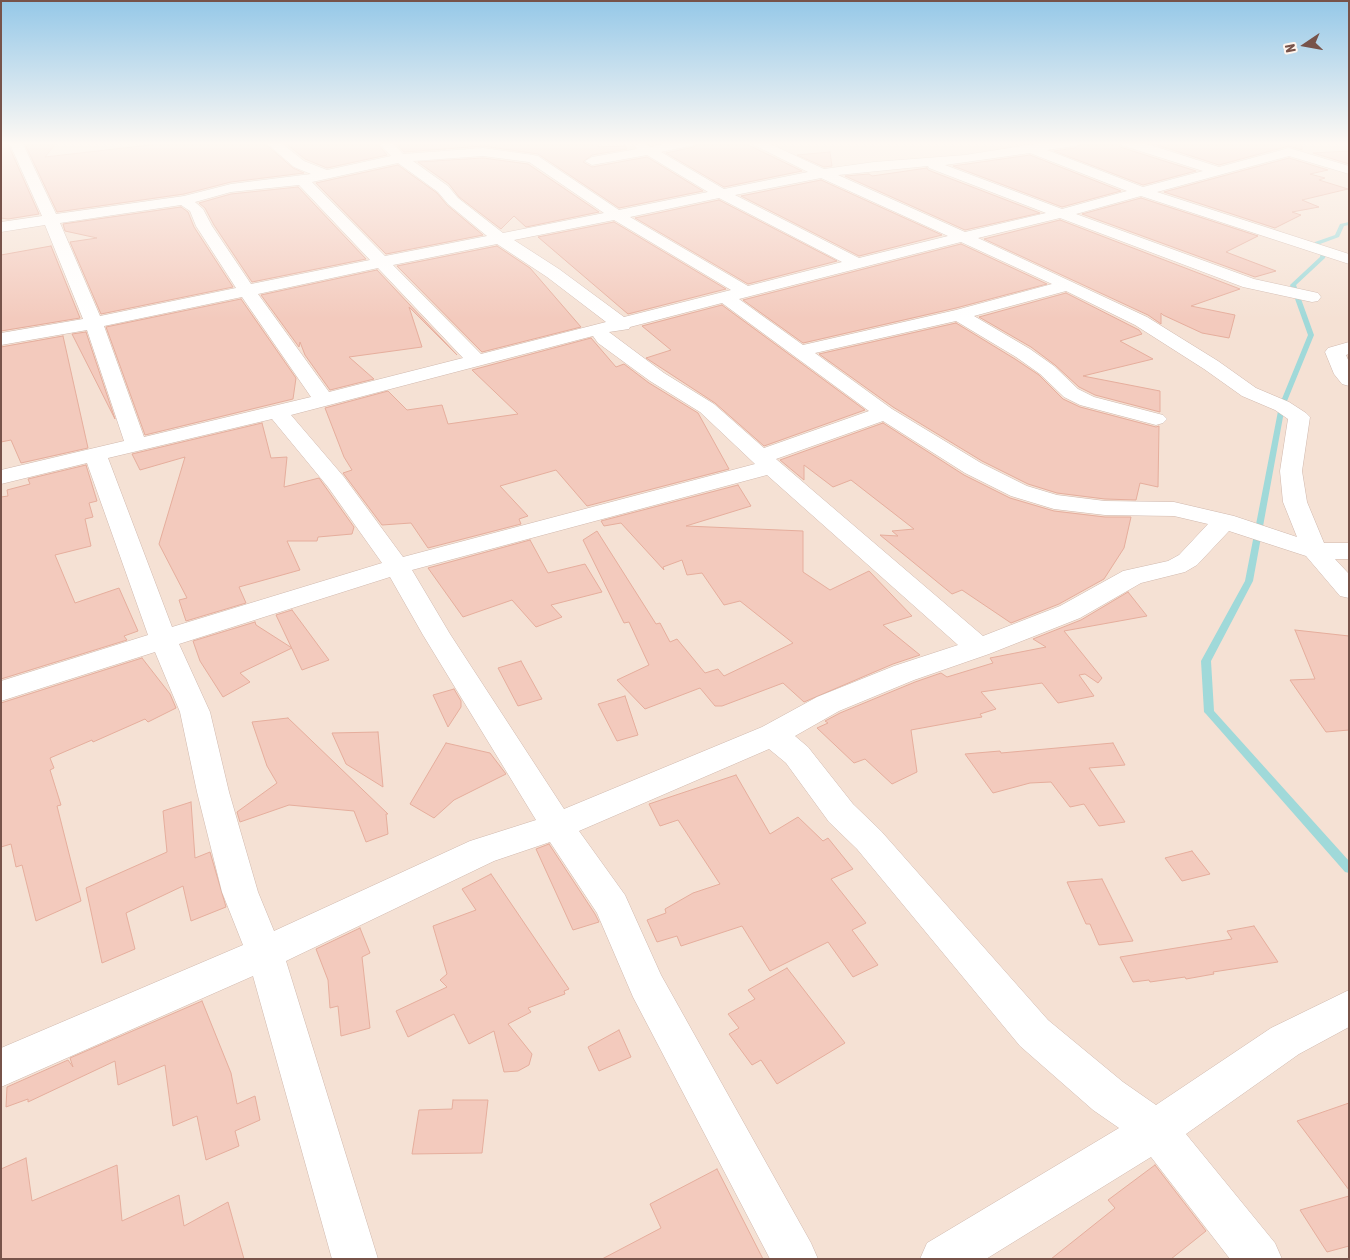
<!DOCTYPE html>
<html>
<head>
<meta charset="utf-8">
<style>
  body { margin:0 }
  #map { position:relative; width:1350px; height:1260px; overflow:hidden; background:#fdf1e6; font-family:"Asap Condensed",sans-serif }
  canvas { display:block }
  .frame { position:absolute; inset:0; border:2px solid #77534a; pointer-events:none }
  .north { position:absolute; left:1280px; top:20px; width:50px; height:50px; -webkit-text-stroke:4px #fff5ed; paint-order:stroke; rotate:258deg; font-size:14px; font-weight:700; line-height:20px; text-align:center; color:#77534a }
  .north::after { content:''; display:block; margin:auto; width:18px; height:22px; background:#77534a; clip-path:polygon(50% 0,100% 100%,50% 72%,0 100%) }
</style>
</head>
<body>
<div id="map">
<canvas width="1350" height="1260"></canvas>
<div class="frame"></div>
<div class="north">N</div>
</div>
<script>
const context = document.querySelector('canvas').getContext('2d');
context.lineJoin = 'round';
function fillPath(path, color) { context.fillStyle = color; context.fill(path, 'evenodd'); }
const poly = rows => new Path2D(rows.map(r => 'M' + r).join(''));
function stroke(path, color, width, dash) { context.strokeStyle = color; context.lineWidth = width; context.lineCap = dash ? 'butt' : 'round'; context.setLineDash(dash || []); context.stroke(path); }
fillPath(poly([
  [1,142,1349,142,1349,1259,1,1259]
]), '#f5e1d4');
fillPath(poly([
  [1349,222,1349,225,1344,226,1339,237,1320,244,1327,250,1325,258,1296,285,1314,335,1285,406,1253,581,1211,661,1214,711,1349,861,1349,873,1345,872,1206,714,1204,712,1201,661,1245,581,1279,406,1308,335,1290,285,1320,257,1321,250,1315,244,1315,242,1335,235,1340,224,1349,222]
]), '#a0d9d9');
const building = poly([
  [1,142,7,142,39,214,8,219,1,218,1,142],
  [24,142,57,142,45,157,176,142,263,142,293,168,304,173,231,182,184,194,57,212,24,142],
  [284,142,376,142,387,155,327,168,305,159,284,142],
  [395,142,568,142,566,144,599,144,598,147,625,146,627,149,592,155,583,162,592,167,647,157,703,191,619,208,538,154,483,146,404,152,395,142],
  [742,142,802,171,724,187,666,153,694,147,697,143,742,142],
  [1083,142,1118,142,1120,147,1196,171,1143,185,1054,151,1075,148,1083,142],
  [1148,142,1302,142,1302,150,1289,146,1219,165,1148,142],
  [1349,151,1349,164,1313,153,1349,151],
  [830,152,832,166,824,167,797,155,830,152],
  [1030,155,1121,191,1062,207,953,166,1030,155],
  [483,158,528,164,599,212,526,227,514,216,501,229,459,197,449,184,418,162,483,158],
  [1289,158,1328,170,1310,174,1325,178,1319,180,1348,189,1302,200,1319,207,1292,212,1301,215,1275,228,1164,192,1289,158],
  [398,165,437,193,447,205,483,235,386,254,316,183,398,165],
  [927,168,928,170,1040,213,965,230,845,176,869,174,872,176,927,168],
  [821,180,942,235,859,256,741,196,821,180],
  [298,187,366,259,252,282,214,225,205,208,199,203,231,194,298,187],
  [1141,198,1258,236,1226,252,1276,271,1255,277,1082,214,1141,198],
  [719,200,837,261,748,284,635,218,719,200],
  [181,207,188,212,194,227,233,287,101,314,70,242,97,238,65,231,63,224,181,207],
  [1060,220,1240,289,1191,306,1235,315,1229,338,1202,333,1163,315,1161,313,1161,324,1148,315,984,239,1060,220],
  [614,222,726,289,628,314,538,237,614,222],
  [961,244,1047,284,956,308,803,343,743,300,961,244],
  [51,246,80,318,1,331,1,255,51,246],
  [497,246,530,268,581,327,482,352,397,266,497,246],
  [377,270,457,355,409,307,422,347,349,357,374,379,330,390,305,355,300,342,299,347,261,295,377,270],
  [1066,293,1139,330,1142,334,1120,341,1153,359,1083,376,1160,391,1160,412,1095,395,1079,387,1055,365,1031,347,979,317,1066,293],
  [241,299,296,378,293,399,145,435,106,327,241,299],
  [722,305,865,410,764,446,715,403,646,358,671,350,642,326,722,305],
  [956,323,1015,359,1039,375,1063,399,1080,407,1156,427,1159,426,1158,487,1140,483,1136,500,1105,499,1057,493,1028,484,982,461,893,407,819,354,956,323],
  [86,332,115,419,72,334,86,332],
  [63,336,88,448,21,463,11,440,1,442,1,347,63,336],
  [591,338,616,367,624,364,649,383,698,413,729,469,587,506,556,470,500,486,528,516,519,519,521,524,428,548,411,523,382,525,343,473,352,470,344,457,325,408,388,391,407,410,442,405,448,424,518,414,472,370,591,338],
  [262,423,271,458,287,457,284,487,319,478,354,527,352,534,318,537,317,541,287,541,300,570,239,587,246,603,186,621,179,600,187,598,159,544,185,457,140,470,132,454,262,423],
  [883,423,964,475,1010,498,1054,511,1105,517,1131,517,1124,548,1104,579,1059,604,1011,623,962,590,952,594,880,535,898,536,892,531,914,529,851,480,833,487,804,465,804,480,780,460,883,423],
  [86,465,97,501,89,503,93,517,85,519,91,546,55,555,75,603,119,588,138,631,124,636,127,640,1,679,1,497,8,496,7,490,30,484,28,479,86,465],
  [738,485,751,506,686,526,803,531,803,572,830,590,869,571,912,616,883,625,920,655,893,664,804,702,783,683,722,706,715,706,700,688,645,709,617,680,649,665,629,622,624,623,583,540,597,531,656,624,660,623,670,642,677,639,705,673,718,669,724,676,793,643,740,601,724,605,702,573,687,575,682,560,663,567,664,570,621,523,604,526,601,521,738,485],
  [530,540,548,573,585,564,602,592,551,605,562,617,536,627,512,600,463,617,428,568,530,540],
  [1128,592,1147,616,1064,631,1102,678,1098,683,1085,674,1079,675,1094,696,1058,703,1042,683,981,692,996,709,980,714,982,717,911,730,917,772,892,784,865,759,854,763,817,728,828,723,825,721,840,713,915,682,941,673,947,677,993,663,990,658,1046,647,1033,639,1081,620,1128,592],
  [292,610,329,660,302,670,276,615,292,610],
  [255,622,256,625,292,648,240,673,250,682,223,697,200,661,193,641,255,622],
  [1295,630,1349,636,1349,730,1326,732,1290,680,1315,679,1295,630],
  [142,658,170,694,176,708,148,722,145,719,93,742,92,740,50,758,54,768,50,770,61,805,57,806,81,901,36,921,22,865,16,867,11,844,1,847,1,703,142,658],
  [521,661,542,699,518,706,498,668,521,661],
  [454,689,461,701,461,707,448,727,433,695,454,689],
  [625,696,638,735,617,741,598,704,625,696],
  [288,718,388,814,386,814,388,834,366,842,354,811,289,805,240,822,237,812,277,783,267,766,252,722,288,718],
  [378,732,383,787,346,764,332,733,378,732],
  [446,743,490,753,506,774,454,800,434,818,410,804,446,743],
  [1113,743,1125,765,1089,768,1125,822,1099,826,1084,804,1070,807,1051,782,1030,783,993,793,965,754,1000,751,1001,753,1113,743],
  [736,775,770,834,798,817,823,841,828,838,853,869,831,879,866,923,852,930,878,965,853,977,828,942,770,971,742,926,681,946,677,936,657,942,647,920,666,913,665,909,693,893,720,884,678,820,660,826,649,804,736,775],
  [191,802,195,858,210,852,226,907,191,921,183,886,126,913,135,949,102,963,86,888,167,852,163,811,191,802],
  [549,844,595,914,599,922,573,930,536,849,549,844],
  [1192,851,1210,874,1182,881,1165,858,1192,851],
  [491,874,569,989,564,991,565,994,528,1008,531,1012,508,1024,532,1054,529,1065,518,1071,504,1072,494,1031,469,1044,454,1014,408,1037,396,1011,447,987,440,980,447,974,433,926,476,910,462,889,491,874],
  [1102,879,1133,941,1099,945,1090,924,1086,924,1067,882,1102,879],
  [1254,926,1278,962,1213,972,1214,974,1186,979,1185,977,1150,982,1149,980,1133,982,1120,957,1232,939,1227,931,1254,926],
  [360,928,370,953,362,957,370,1028,341,1036,338,1006,330,1008,328,980,316,949,360,928],
  [787,968,845,1043,777,1084,761,1060,752,1065,729,1034,739,1028,728,1014,755,999,748,990,787,968],
  [202,1001,231,1073,237,1104,255,1096,260,1120,235,1131,239,1146,206,1160,197,1116,173,1126,165,1065,118,1085,115,1061,28,1102,28,1099,6,1107,7,1087,68,1060,73,1067,70,1058,202,1001],
  [619,1030,631,1057,599,1071,588,1047,619,1030],
  [453,1100,488,1100,482,1153,412,1154,419,1110,452,1109,453,1100],
  [1349,1103,1349,1190,1297,1121,1349,1103],
  [26,1158,32,1201,117,1165,122,1221,179,1195,184,1226,228,1202,244,1259,1,1259,1,1169,26,1158],
  [1155,1165,1206,1231,1171,1259,1051,1259,1115,1208,1108,1200,1155,1165],
  [717,1169,763,1259,602,1259,661,1228,650,1204,717,1169],
  [1349,1196,1349,1246,1327,1252,1300,1210,1349,1196]
]);
fillPath(building, '#f3cabd');
stroke(building, '#e6ae9d', 1);
const minor = poly([
  [9,142,22,142,56,214,184,196,231,184,311,174,294,167,265,142,280,142,304,161,327,170,391,156,378,142,392,142,403,154,483,148,533,155,538,156,619,210,708,192,647,155,592,165,585,161,592,157,637,149,634,146,640,142,651,147,670,142,695,142,694,145,661,152,724,189,808,172,748,142,766,142,824,169,874,162,965,155,1047,142,1081,142,1075,146,1047,150,1143,187,1203,171,1121,145,1120,142,1141,142,1219,167,1289,148,1349,166,1349,174,1289,156,1157,192,1349,254,1349,264,1141,196,1076,214,1254,279,1318,293,1321,297,1318,301,1312,302,1243,287,1060,218,978,238,1147,317,1218,361,1256,388,1289,402,1306,413,1310,417,1302,471,1307,502,1324,543,1349,543,1349,559,1335,559,1349,574,1349,598,1340,596,1306,556,1229,531,1197,565,1185,572,1141,583,1080,618,989,654,914,680,839,711,795,736,808,747,853,804,881,831,1048,1020,1123,1082,1156,1105,1271,1028,1349,990,1349,1027,1299,1054,1186,1134,1275,1243,1282,1259,1230,1259,1151,1157,986,1259,920,1259,927,1243,1119,1128,1093,1110,1020,1046,857,849,829,822,786,763,769,749,579,831,625,895,661,975,811,1243,818,1259,770,1259,633,997,597,913,550,842,494,861,286,961,378,1259,332,1259,253,976,1,1087,1,1048,243,945,222,892,197,792,180,712,155,652,1,701,1,681,148,635,87,463,1,484,1,470,124,441,87,330,1,345,1,333,83,319,45,225,1,232,1,222,42,216,9,142],
  [1030,153,1127,191,1062,209,945,165,1030,153],
  [483,156,529,162,604,213,503,233,458,198,448,186,413,161,483,156],
  [398,163,438,192,448,204,487,236,385,256,312,182,398,163],
  [928,166,929,168,1046,213,965,232,838,175,928,166],
  [821,178,948,236,859,258,735,195,821,178],
  [299,185,370,260,251,284,212,226,203,209,195,202,231,192,299,185],
  [719,198,842,262,748,286,630,217,719,198],
  [181,205,190,211,196,226,236,288,100,316,60,223,181,205],
  [614,220,731,290,624,317,559,269,514,240,614,220],
  [961,242,1052,284,956,310,803,345,739,299,961,242],
  [497,244,547,277,606,322,481,354,393,265,497,244],
  [378,268,463,358,329,392,258,294,378,268],
  [1066,291,1135,325,1204,369,1242,396,1275,410,1288,419,1280,471,1283,502,1297,537,1234,516,1174,502,1105,501,1057,495,1027,486,981,463,892,409,815,353,956,321,1016,357,1040,374,1064,397,1080,405,1156,425,1163,423,1167,419,1163,415,1094,397,1078,389,1054,366,1030,349,974,316,1066,291],
  [242,297,311,397,144,437,104,326,242,297],
  [722,303,869,411,764,448,714,404,664,373,609,332,629,329,630,327,722,303],
  [593,336,598,343,650,381,700,412,755,464,403,557,344,477,291,415,593,336],
  [272,419,328,487,382,563,172,627,108,458,272,419],
  [883,421,965,473,1011,496,1054,509,1105,515,1174,516,1208,524,1179,555,1168,561,1123,571,1060,606,983,636,776,459,883,421],
  [767,475,958,645,894,666,817,697,762,727,564,809,450,634,412,570,767,475],
  [390,577,423,635,536,820,470,841,274,931,258,892,229,792,210,712,179,644,390,577],
  [1349,342,1349,354,1346,355,1349,362,1349,386,1342,384,1334,374,1325,352,1328,348,1349,342]
]);
stroke(minor, '#d1b9ae', 1);
fillPath(minor, '#fff');
const sky = context.createLinearGradient(0, 0, 0, 319);
sky.addColorStop(0, '#95c8e8');
sky.addColorStop(0.45, '#fef9f4');
sky.addColorStop(1, '#fef9f400');
context.fillStyle = sky;
context.fillRect(0, 0, 1350, 319);
</script>
</body>
</html>
